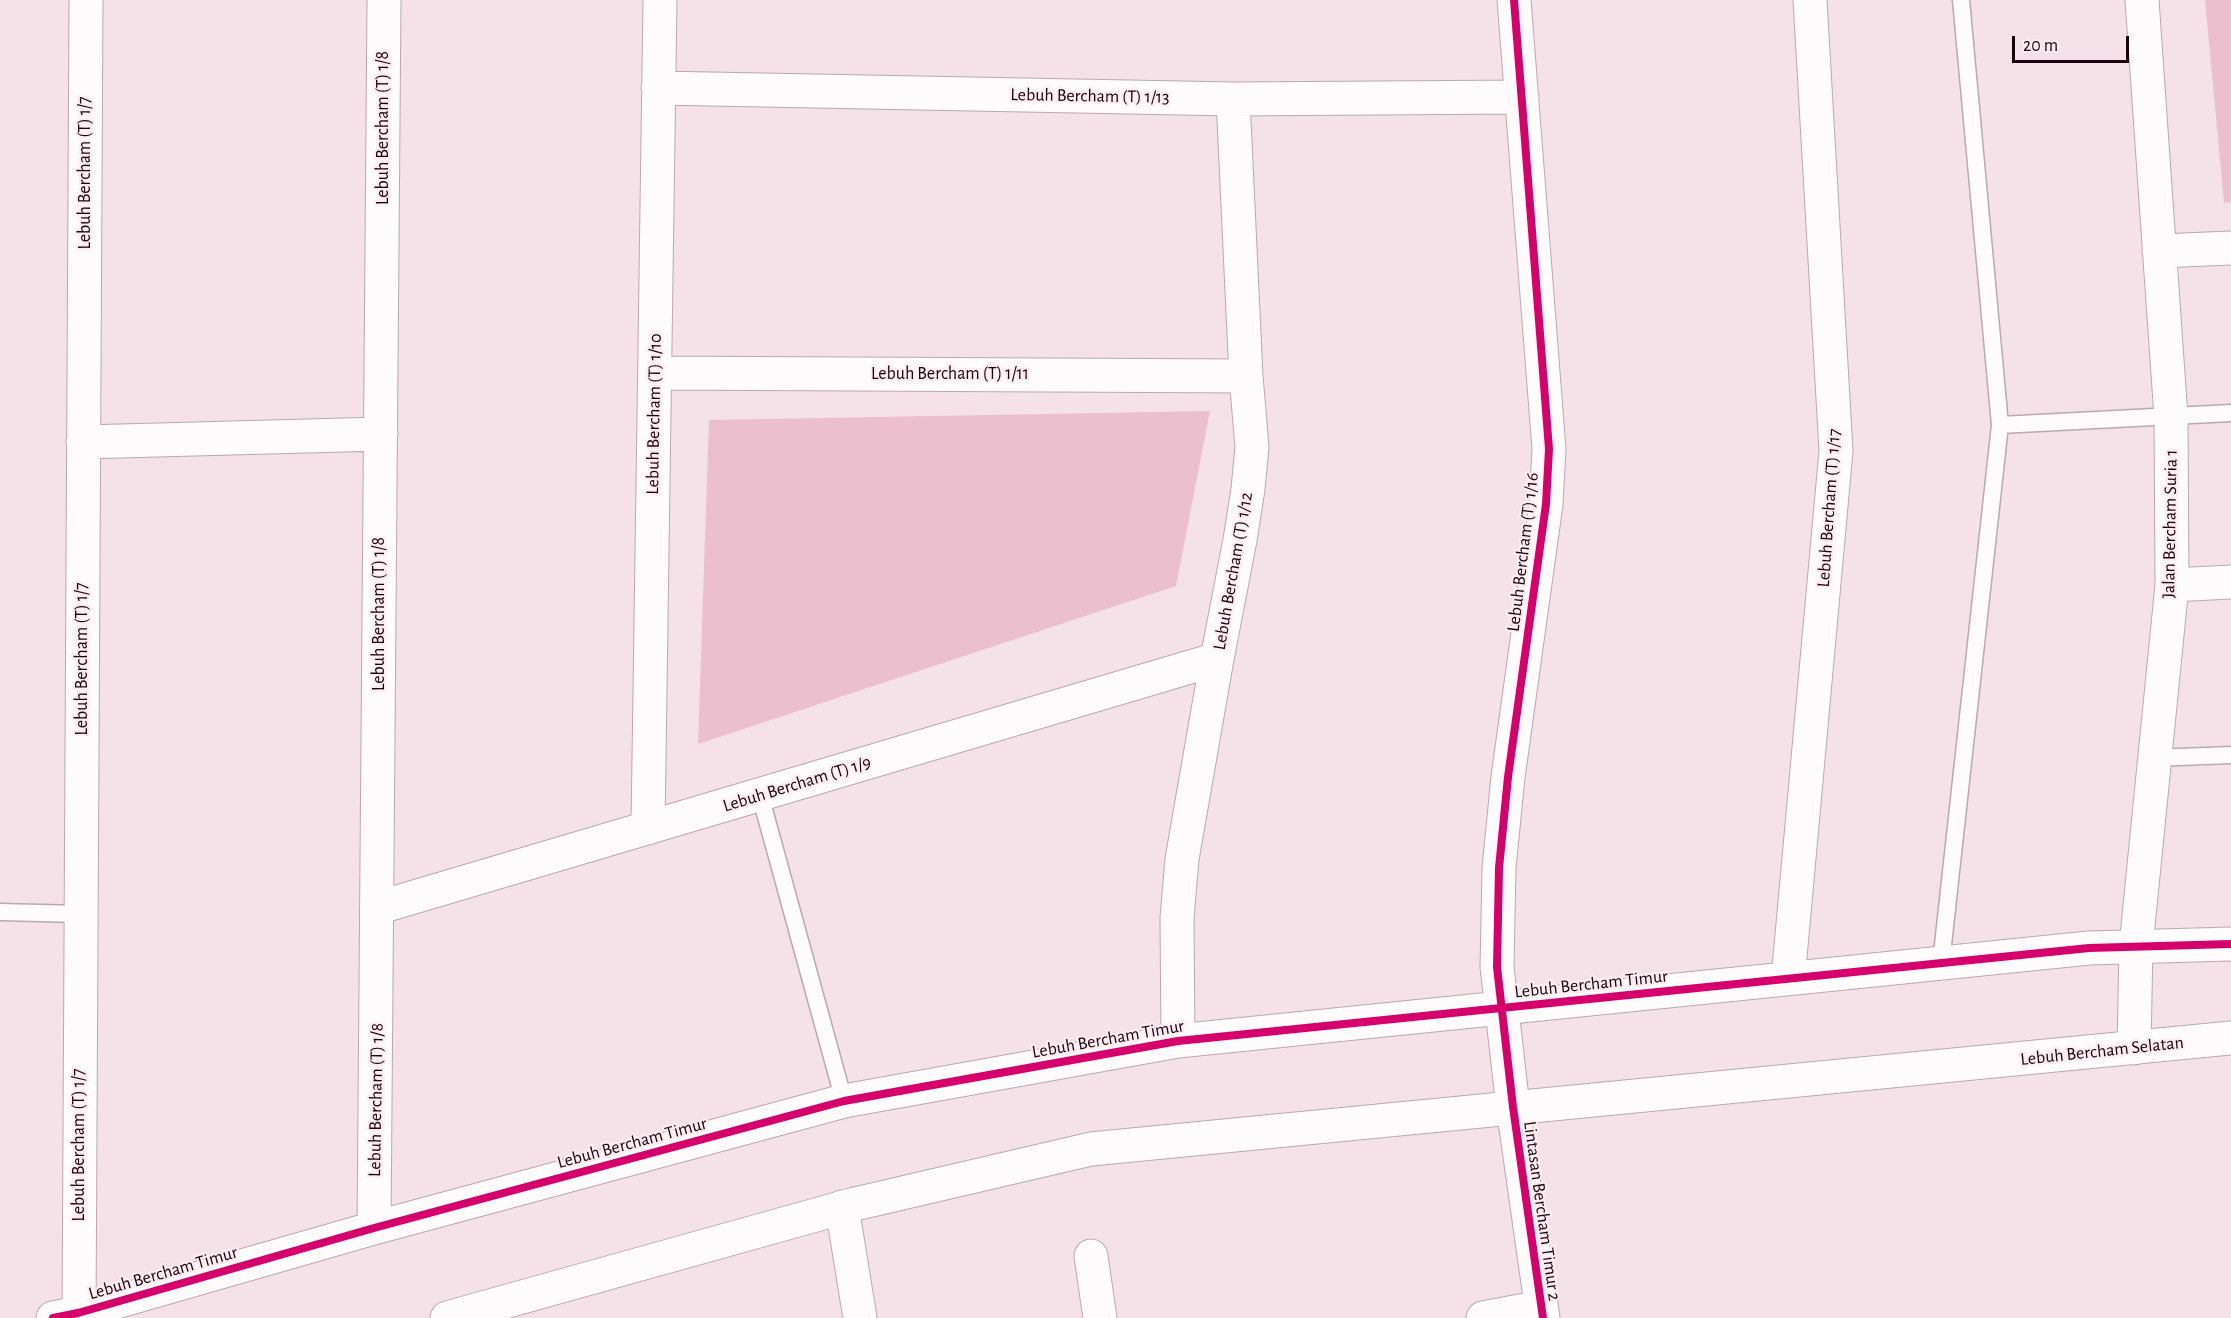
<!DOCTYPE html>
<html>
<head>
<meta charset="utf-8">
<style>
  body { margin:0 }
  #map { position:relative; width:2231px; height:1318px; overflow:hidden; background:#f4e2e8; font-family:"Alegreya Sans",sans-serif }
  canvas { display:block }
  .scale { position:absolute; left:2012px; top:36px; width:117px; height:27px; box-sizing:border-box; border:3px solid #1a030c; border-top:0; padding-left:8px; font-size:18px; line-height:21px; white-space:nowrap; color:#1a030c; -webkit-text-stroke:4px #fdedf2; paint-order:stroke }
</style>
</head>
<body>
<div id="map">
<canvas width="2231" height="1318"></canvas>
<div class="scale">20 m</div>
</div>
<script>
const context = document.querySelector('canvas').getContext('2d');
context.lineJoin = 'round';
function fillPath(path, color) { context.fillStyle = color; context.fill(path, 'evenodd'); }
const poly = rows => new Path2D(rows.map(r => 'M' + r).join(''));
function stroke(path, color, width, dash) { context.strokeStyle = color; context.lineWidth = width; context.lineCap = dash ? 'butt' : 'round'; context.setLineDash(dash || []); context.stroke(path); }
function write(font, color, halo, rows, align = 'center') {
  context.font = font + ' "Alegreya Sans",sans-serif'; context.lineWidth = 4.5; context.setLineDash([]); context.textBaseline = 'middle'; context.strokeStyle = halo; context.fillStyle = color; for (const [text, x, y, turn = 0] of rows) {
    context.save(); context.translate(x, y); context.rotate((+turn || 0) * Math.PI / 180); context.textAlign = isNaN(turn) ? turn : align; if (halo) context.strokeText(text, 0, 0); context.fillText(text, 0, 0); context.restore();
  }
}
fillPath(poly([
  [2205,0,2231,0,2231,202,2224,203],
  [1210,411,1176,586,698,744,709,420]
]), '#ecbfcf');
const lane = poly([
  [2000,425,2231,413],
  [2154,758,2231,755],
  [760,795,844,1101],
  [0,912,80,914],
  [1941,963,2000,425,1961,0]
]);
const street = poly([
  [1514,0,1549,449,1546,504,1508,777,1499,868,1497,967,1513,1107,1543,1318],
  [658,88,1233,99,1522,97],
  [2159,251,2231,248],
  [655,373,1246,376],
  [83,442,381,434],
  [2172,585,2231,582],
  [648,828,660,0],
  [377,908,1217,659],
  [1788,979,1836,451,1810,0],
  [1178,1041,1177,918,1182,859,1217,659,1240,540,1248,489,1252,447,1246,376,1233,99],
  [2134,1048,2136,946,2172,585,2171,417,2142,0],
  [842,1207,860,1318],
  [374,1228,384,0],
  [1091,1256,1100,1318],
  [53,1318,78,1313,374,1228,844,1101,1178,1041,2089,948,2231,944],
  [79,1318,86,0],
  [1483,1318,1541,1307]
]);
const secondary = poly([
  [447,1318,855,1204,1091,1149,2231,1038]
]);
stroke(lane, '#bca8af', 19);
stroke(street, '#bca8af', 35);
stroke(secondary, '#bca8af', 35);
stroke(lane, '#fdfbfc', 16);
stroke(street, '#fdfbfc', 33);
stroke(secondary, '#fdfbfc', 33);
stroke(poly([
  [1514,0,1549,449,1546,504,1508,777,1499,868,1497,967,1513,1107,1543,1318],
  [53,1318,78,1313,374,1228,844,1101,1178,1041,2089,948,2231,944]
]), '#d6006c', 8);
write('18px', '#1a030c', '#fdedf2', [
  ["Lebuh Bercham (T) 1/13",1090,96,1],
  ["Lebuh Bercham (T) 1/8",383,128,-90],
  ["Lebuh Bercham (T) 1/7",85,173,-90],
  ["Lebuh Bercham (T) 1/11",950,374],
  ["Lebuh Bercham (T) 1/10",654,414,-89],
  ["Lebuh Bercham (T) 1/17",1829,508,-86],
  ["Jalan Bercham Suria 1",2170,524,-89],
  ["Lebuh Bercham (T) 1/16",1523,552,-83],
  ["Lebuh Bercham (T) 1/12",1233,571,-80],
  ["Lebuh Bercham (T) 1/8",379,614,-90],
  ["Lebuh Bercham (T) 1/7",82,659,-90],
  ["Lebuh Bercham (T) 1/9",797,784,-17],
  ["Lebuh Bercham Timur",1591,984,-6],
  ["Lebuh Bercham Timur",1108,1039,-10],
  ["Lebuh Bercham Selatan",2102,1051,-6],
  ["Lebuh Bercham (T) 1/8",376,1100,-89],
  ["Lebuh Bercham Timur",632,1143,-15],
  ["Lebuh Bercham (T) 1/7",79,1145,-90],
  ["Lintasan Bercham Timur 2",1542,1211,82],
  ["Lebuh Bercham Timur",163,1273,-16]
]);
</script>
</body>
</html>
